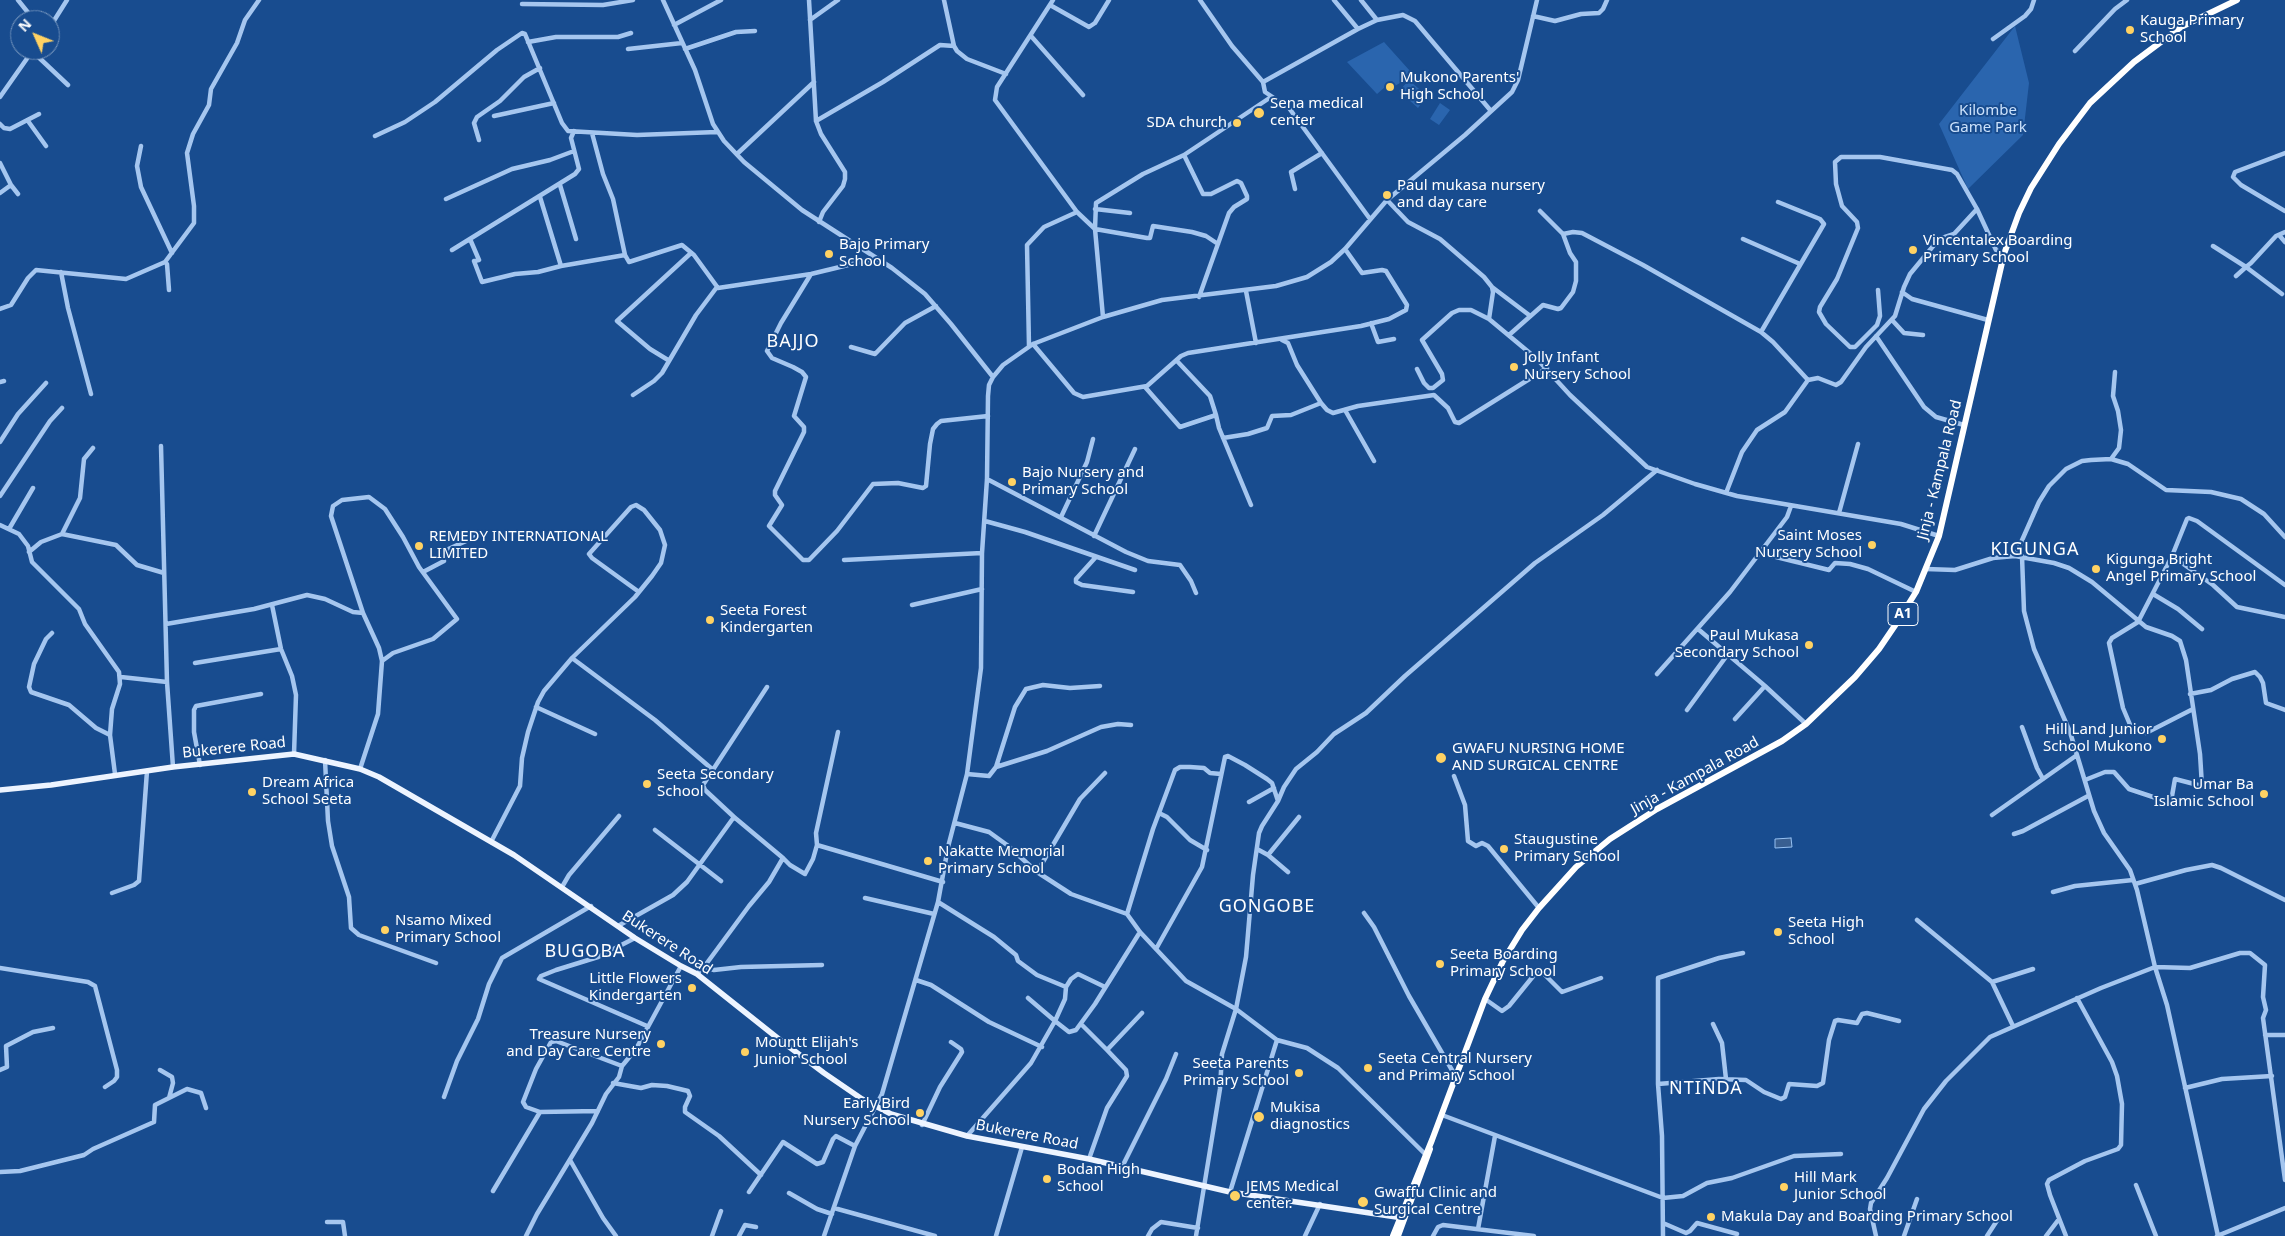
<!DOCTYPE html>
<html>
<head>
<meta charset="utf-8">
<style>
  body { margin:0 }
  #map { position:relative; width:2285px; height:1236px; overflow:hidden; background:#184c8f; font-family:"Noto Sans",sans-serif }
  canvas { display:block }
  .north { position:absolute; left:10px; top:10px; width:50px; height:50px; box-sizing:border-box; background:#184c8f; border:1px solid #7494bc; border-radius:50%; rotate:314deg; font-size:14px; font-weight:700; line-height:20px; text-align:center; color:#fff }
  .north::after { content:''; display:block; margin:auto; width:18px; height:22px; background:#ffd263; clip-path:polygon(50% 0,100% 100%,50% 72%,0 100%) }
</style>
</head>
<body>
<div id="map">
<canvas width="2285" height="1236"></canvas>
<div class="north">N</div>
</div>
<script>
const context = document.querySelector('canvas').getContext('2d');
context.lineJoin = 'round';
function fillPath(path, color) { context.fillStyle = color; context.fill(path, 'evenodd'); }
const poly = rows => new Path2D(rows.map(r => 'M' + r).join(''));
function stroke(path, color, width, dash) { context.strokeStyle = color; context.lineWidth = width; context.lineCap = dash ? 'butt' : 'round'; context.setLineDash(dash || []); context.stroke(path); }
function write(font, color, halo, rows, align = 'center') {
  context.font = font + ' "Noto Sans",sans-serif'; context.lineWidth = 4; context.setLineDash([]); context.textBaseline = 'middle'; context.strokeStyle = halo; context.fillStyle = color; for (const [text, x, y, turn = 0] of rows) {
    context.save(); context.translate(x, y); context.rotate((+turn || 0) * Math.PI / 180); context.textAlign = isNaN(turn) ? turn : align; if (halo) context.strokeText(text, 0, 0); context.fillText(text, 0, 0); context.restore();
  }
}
fillPath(poly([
  [2015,26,2029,83,2023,135,1968,189,1939,124],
  [1384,42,1410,71,1411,76,1395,86,1392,81,1377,94,1347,62],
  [1409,80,1427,96,1418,108,1399,91],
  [1440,103,1450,110,1439,125,1430,119]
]), '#2a65ae');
const water = poly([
  [1791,838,1792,847,1775,848,1775,839,1791,838]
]);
fillPath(water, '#395f91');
stroke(water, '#97c1f2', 1);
stroke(poly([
  [18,0,34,20],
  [663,0,695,70,713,124,724,141,744,162,802,210,892,268,925,294,951,324,993,377],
  [809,0,816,121,821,134,845,172,845,179,843,186,823,212,819,222],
  [944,0,954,46,957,51,967,59,1006,74],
  [1053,0,997,87,995,100,1077,212,1095,229,1147,238,1150,238,1153,226,1192,232,1206,236,1218,244],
  [1200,0,1232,46,1263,82,1265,92,1289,108,1370,219],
  [1334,0,1358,29],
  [1361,0,1377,20],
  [522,4,603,5,633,0],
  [1050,5,1089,27,1095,23,1109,0],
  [1533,16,1555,21,1581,14,1599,13,1603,9,1607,0],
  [810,20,838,0],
  [674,25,721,0],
  [50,27,67,0],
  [1031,36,1083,95],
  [1993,39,2025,16,2031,9,2034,0],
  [528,42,556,37,618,37,631,33],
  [628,49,682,43],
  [685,49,736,32,755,31],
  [2075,51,2115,9,2127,0],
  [33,52,68,85],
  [1263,82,1358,29,1377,20,1403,15,1415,21,1491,111],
  [0,97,33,50],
  [494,116,554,103],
  [28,121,46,146],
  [816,121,883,82,940,45,954,46],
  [0,124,4,128,10,129,39,114],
  [592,133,603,174,613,199,625,255,629,262,682,245,694,255,718,288,811,274,877,258],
  [375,136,405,122,435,102,497,50,522,33,525,34,562,123,568,131,637,135,717,132],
  [479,140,474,123,477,117,500,101,524,77,540,68],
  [141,146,137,166,141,187,172,253],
  [2285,153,2235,172,2233,177,2241,185,2285,211],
  [737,154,814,82],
  [1184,155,1203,194,1211,194,1237,181,1241,183,1247,196,1247,199,1234,207,1229,213,1199,297],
  [0,163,11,185],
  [560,185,576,239],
  [1295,189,1291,172,1322,153],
  [0,193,11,185,18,194],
  [540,197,561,266],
  [446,199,512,169,550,160,574,151],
  [1387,200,1408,222,1440,239,1484,277,1492,287,1493,292,1489,319,1537,359,1570,395,1647,467,1695,484,1737,496,1901,524,1939,536],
  [1095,209,1130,213],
  [1540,211,1563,234,1573,232,1582,233,1643,265,1761,332,1773,342,1808,380],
  [2279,235,2285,242],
  [470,239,479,260,474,261,482,282,515,274,538,272,561,266,625,255],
  [1743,239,1800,264],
  [2213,246,2246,267,2251,263,2276,236,2285,232],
  [452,250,575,174,579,169,571,138,574,131],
  [165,262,194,223,194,206,187,153,193,134,209,105,211,89,237,43,245,20,259,0],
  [61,272,68,308,91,394],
  [811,274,781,323,767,351,772,358,793,367,802,372,806,377,794,416,804,427,804,432,775,491,775,495,782,505,769,526,803,560,809,560,837,531,873,484,898,483,923,488,926,486,930,444,933,429,937,424,941,421,988,416],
  [2236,276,2246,267,2282,294],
  [1492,287,1529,315],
  [1878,290,1880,316,1877,325,1855,347,1850,347,1826,324,1819,312,1820,307,1837,279,1858,228,1857,222,1842,206,1836,184,1835,162,1841,157,1880,157,1952,170,1957,174,1977,209,1996,250,2004,254],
  [1246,291,1256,343],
  [1902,292,1912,299,1988,320],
  [0,309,11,305,28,278,36,270,126,279,165,262,167,264,169,290],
  [1103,317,1095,229,1096,203,1143,174,1184,155,1271,97],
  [1892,320,1904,333,1923,335],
  [1371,323,1378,342,1394,339],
  [1761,332,1824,224,1820,219,1778,202],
  [1509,335,1543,305,1558,309,1561,308,1573,292,1576,281,1576,262,1570,253,1563,234],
  [1876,336,1924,407,1936,417,1964,425],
  [1282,340,1288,343,1297,365,1321,403,1327,410,1333,413,1358,406,1434,395,1448,408,1455,422,1459,423,1547,368],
  [1033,344,1074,393,1083,397,1147,386,1181,356,1188,353,1361,326,1389,319,1406,310,1407,305,1386,271,1382,270,1362,273,1345,249],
  [1029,346,1027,245,1044,227,1077,212],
  [851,347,875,354,905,323,936,306],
  [668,360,650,349,617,321,691,253],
  [1177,361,1210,396,1216,415],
  [1417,369,1424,383,1429,388,1433,388,1443,380,1442,374,1422,340,1452,313,1459,310,1471,310,1489,319],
  [0,382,4,381],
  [1145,387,1180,427,1216,415,1219,428,1251,505],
  [633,395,654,381,662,373,696,315,717,287],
  [1345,410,1374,461],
  [1223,438,1248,434,1267,428,1272,416,1291,415,1321,403],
  [0,442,18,414,46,383],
  [161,446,167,682,173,767],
  [2111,459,2119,448,2121,430,2118,411,2113,396,2115,372],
  [987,479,1126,552,1148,561,1180,565,1191,581,1196,593],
  [1726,493,1742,452,1757,430,1785,412,1808,380,1818,378,1836,385,1841,382,1866,347,1895,316,1904,287,1910,274,1939,239,1954,234,1977,209],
  [0,496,50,421,62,408],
  [1839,513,1858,444],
  [1061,517,1087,462,1093,439],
  [985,521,1025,532,1135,570],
  [0,525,19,534,28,546,32,562,79,609,85,624,119,672,120,684,112,709,110,735,115,774],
  [9,529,33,488],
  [62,534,116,545,137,565,164,573],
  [1094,536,1135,449],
  [29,552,41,542,62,534,80,498,84,459,93,448],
  [1760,553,1829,570,1835,563,1850,564,1868,569,1916,592],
  [2015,556,2039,502,2049,486,2066,469,2082,461,2091,460,2111,459,2128,464,2166,490,2211,492,2241,499,2264,514,2285,537],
  [2022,556,2024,611,2034,649,2070,732,2094,811,2104,833,2130,870,2137,890,2155,967,2167,1005,2218,1236],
  [2172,556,2213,585,2237,607,2285,617],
  [1095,558,1076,579,1076,582,1082,585,1133,592],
  [844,560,982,553],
  [1926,569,1955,570,1993,558,2015,556,2054,563,2069,568,2092,582,2146,627,2172,636,2180,641,2186,660,2200,754,2202,786,2175,779,2172,796,2169,801,2165,801,2129,789,2114,772,2105,772,2085,780],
  [423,572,444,561,442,553,444,551,475,537],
  [2153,594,2178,609,2202,629],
  [272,605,281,649,292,676,296,695,294,754],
  [912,605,982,589],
  [166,624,254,609,307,595,325,599,353,612,363,613],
  [1698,629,1765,686,1806,724],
  [52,633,46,639,34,664,29,687,31,692,69,705,96,728,110,735],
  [572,658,655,720,712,769],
  [195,663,281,649],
  [1657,674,1730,592,1787,517,1791,506],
  [121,677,167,682],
  [2190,694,2211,690,2232,679,2255,672,2260,677,2263,683,2266,703,2285,710],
  [536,707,595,734],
  [2193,709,2146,733,2134,730,2131,727,2123,708,2109,643,2112,638,2138,622,2172,556,2187,519,2189,518,2197,521,2285,585],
  [1687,710,1728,654],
  [1735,719,1765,686],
  [2022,727,2037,768,2043,779],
  [325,760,328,821,332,846,349,897,351,928,359,935,436,963],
  [200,765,194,732,194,710,196,706,261,694],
  [996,767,1015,707,1026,689,1043,685,1070,688,1100,686],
  [360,769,378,714,382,661,379,648,363,613,331,516,333,506,342,500,369,497,385,509,403,537,419,567,457,619,433,639,393,653,382,661],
  [967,774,989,776,996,767,1047,751,1101,727,1118,724,1131,725],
  [1454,776,1465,805,1468,841,1476,846,1482,843,1488,846,1539,908],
  [1249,802,1274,788],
  [1159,813,1167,817,1190,840,1207,850],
  [1992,815,2077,755],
  [734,817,705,790,703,785,767,687],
  [955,823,989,832,1007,845,1037,872,1071,894,1127,914,1140,932,1186,981,1236,1009,1277,1040,1230,1192],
  [655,830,721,881],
  [2014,834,2023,831,2088,796],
  [491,842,520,786,522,758,528,732,538,702,544,691,572,658,635,597,639,592,652,576,661,563,665,545,660,530,644,510,636,505,631,507,589,554,592,558,639,592],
  [817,845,816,833,838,732],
  [1257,849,1268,855,1288,872],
  [1268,855,1299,817],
  [1037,872,1080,799,1105,773],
  [2135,884,2186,870,2212,865,2221,868,2285,900],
  [562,887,569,875,619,816],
  [2053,892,2075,886,2133,880],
  [112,893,134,885,139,881,147,771],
  [865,898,934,914],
  [938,902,994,937,1016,955,1018,961,1037,975,1066,987,1065,999,1055,1021,1069,1032,1076,1030,1095,1004,1140,932],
  [1364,913,1374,927,1409,996,1456,1077],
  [1127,914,1153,829,1175,770,1180,767,1190,767,1204,768,1210,773,1221,774],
  [1917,920,1992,982,2013,1026],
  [618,926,673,895,687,882,734,817,783,858],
  [635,938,598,957,556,970,541,976,539,979,647,1026],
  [1156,949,1202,867,1225,757,1228,756,1245,765,1267,779,1272,783,1278,801],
  [704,967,749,906,769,882,783,858,790,865,805,874,813,859,817,845,943,882],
  [0,968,88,982,95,986,117,1070,117,1077,114,1081,105,1087],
  [697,974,704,967,714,970,741,967,822,965],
  [916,980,931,985,989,1022,1042,1047],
  [1992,982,2033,969],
  [1066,987,1071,979,1078,974,1105,987],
  [1485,999,1502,1011,1509,1006,1539,969,1562,992,1601,978],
  [1081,1024,1107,1050],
  [1713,1024,1722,1043,1726,1079],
  [2265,1035,2285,1035],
  [1277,1040,1307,1048,1338,1068,1425,1154],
  [0,1070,7,1067,6,1046,33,1032,53,1028],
  [160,1070,172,1077,173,1083,169,1098],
  [613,1083,641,1088,652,1085,667,1086,688,1091,690,1096,685,1107,685,1112,719,1136,761,1175],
  [1658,1084,1719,1079,1746,1080,1764,1092,1781,1099,1785,1097,1789,1084,1817,1086,1823,1083,1829,1040,1835,1021,1838,1020,1857,1023,1862,1014,1867,1013,1899,1021],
  [2185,1088,2222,1079,2272,1076],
  [444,1097,457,1061,478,1019,489,984,502,958,591,906],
  [540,1112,526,1107,523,1102,536,1069,551,1042,556,1041,622,1066],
  [1442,1115,1663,1198,1683,1196,1707,1183,1732,1178,1794,1156,1841,1154],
  [922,1125,940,1087,962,1052,961,1049,951,1042],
  [967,1136,1031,1063,1055,1021,1028,998],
  [1089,1159,1107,1108,1127,1076,1126,1070,1107,1050,1142,1013],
  [570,1160,603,1218,616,1236],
  [1122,1167,1166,1079,1176,1054],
  [0,1172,20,1171,84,1155,93,1149,154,1122,155,1105,187,1089,201,1093,206,1108],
  [2136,1185,2156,1236],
  [493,1191,540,1112,598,1111],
  [749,1192,783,1142,817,1164,823,1162,833,1139,836,1136,855,1146],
  [789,1193,817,1209,832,1214],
  [834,1208,935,1236],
  [327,1222,343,1222,345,1236],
  [1663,1223,1686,1233,1690,1231,1697,1223,1737,1234],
  [1478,1229,1495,1136],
  [526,1236,537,1214,592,1123,606,1094,619,1077,622,1066,636,1049,681,966],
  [712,1236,721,1211],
  [739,1236,745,1225,756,1227],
  [824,1236,855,1146,882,1094,938,902,948,847,967,774,981,668,982,553,987,479,988,396,989,385,993,377,1003,365,1033,344,1103,317,1162,300,1276,286,1307,277,1331,262,1345,249,1387,200,1465,135,1512,92,1518,80,1537,0],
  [996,1236,1022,1147],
  [1148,1236,1152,1229,1161,1222,1198,1228],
  [1196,1236,1220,1089,1222,1054,1236,1009,1246,957,1253,875,1259,833,1262,826,1278,801,1284,787,1296,769,1317,752,1334,734,1366,713,1405,676,1535,563,1603,515,1657,470],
  [1305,1236,1320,1204],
  [1433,1236,1438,1227,1443,1225,1534,1236],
  [1663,1236,1662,1136,1658,1084,1658,978,1719,958,1743,953],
  [1876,1236,1870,1209,1871,1203,1887,1178,1924,1109,1946,1081,1990,1037,2101,988,2155,967,2190,968,2240,953,2250,953,2265,965,2263,997,2266,1010,2263,1018,2285,1180],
  [1904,1236,1917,1199],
  [1987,1236,2000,1216],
  [2046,1236,2059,1219],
  [2066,1236,2050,1195,2047,1184,2049,1180,2085,1161,2118,1149,2121,1145,2122,1104,2117,1076,2112,1062,2077,998],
  [2217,1236,2285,1208]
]), '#a5c6ef', 4.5);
stroke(poly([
  [0,790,51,785,173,767,294,754,360,769,379,777,514,855,635,938,681,966,697,974,780,1040,824,1073,862,1099,891,1114,967,1136,1089,1159,1230,1192,1403,1218]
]), '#edf4ff', 5.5);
stroke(poly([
  [1393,1236,1432,1140,1485,999,1503,961,1522,930,1539,908,1576,867,1610,839,1657,809,1782,741,1806,724,1855,677,1879,649,1896,624,1916,592,1939,536,2004,254,2019,213,2031,188,2059,144,2090,103,2134,62,2181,27,2237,0],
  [1398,1236,1430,1149]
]), '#fff', 6);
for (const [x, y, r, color] of [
  [2130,30,5,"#ffd263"],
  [1390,87,5,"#ffd263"],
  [1259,113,6,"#ffd263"],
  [1237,123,5,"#ffd263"],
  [1387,195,5,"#ffd263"],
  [1913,250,5,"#ffd263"],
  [829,254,5,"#ffd263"],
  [1514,367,5,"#ffd263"],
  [1012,482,5,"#ffd263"],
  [1872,545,5,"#ffd263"],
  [419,546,5,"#ffd263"],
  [2096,569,5,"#ffd263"],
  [710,620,5,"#ffd263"],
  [1809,645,5,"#ffd263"],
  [2162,739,5,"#ffd263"],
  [1441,758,6,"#ffd263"],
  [647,784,5,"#ffd263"],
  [252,792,5,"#ffd263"],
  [2264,794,5,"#ffd263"],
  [1504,849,5,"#ffd263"],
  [928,861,5,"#ffd263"],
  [385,930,5,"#ffd263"],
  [1778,932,5,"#ffd263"],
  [1440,964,5,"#ffd263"],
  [692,988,5,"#ffd263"],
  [661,1044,5,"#ffd263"],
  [745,1052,5,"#ffd263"],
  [1368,1068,5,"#ffd263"],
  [1299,1073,5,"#ffd263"],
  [920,1113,5,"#ffd263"],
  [1259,1117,6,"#ffd263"],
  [1047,1179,5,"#ffd263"],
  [1784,1187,5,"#ffd263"],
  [1235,1196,6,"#ffd263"],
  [1363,1202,6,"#ffd263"],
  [1711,1217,5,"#ffd263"]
]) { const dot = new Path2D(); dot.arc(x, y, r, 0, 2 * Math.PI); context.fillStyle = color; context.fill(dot); stroke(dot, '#184c8f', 2); }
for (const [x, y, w] of [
  [1903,614,30]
]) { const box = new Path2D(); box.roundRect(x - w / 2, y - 11.5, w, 23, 4); context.fillStyle = '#184c8f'; context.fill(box); stroke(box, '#fff', 1); }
write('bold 14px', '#fff', null, [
  ["A1",1903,614]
]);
write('15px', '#fff', '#184c8f', [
  ["Kauga Primary",2140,21],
  ["School",2140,38],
  ["Mukono Parents'",1400,78],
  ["High School",1400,95],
  ["Sena medical",1270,104],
  ["center",1270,121],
  ["SDA church",1227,123,"right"],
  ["Paul mukasa nursery",1397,186],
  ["and day care",1397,203],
  ["Vincentalex Boarding",1923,241],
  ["Primary School",1923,258],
  ["Bajo Primary",839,245],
  ["School",839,262],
  ["Jolly Infant",1524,358],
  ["Nursery School",1524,375],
  ["Bajo Nursery and",1022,473],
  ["Primary School",1022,490],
  ["Saint Moses",1862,536,"right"],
  ["Nursery School",1862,553,"right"],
  ["REMEDY INTERNATIONAL",429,537],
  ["LIMITED",429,554],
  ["Kigunga Bright",2106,560],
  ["Angel Primary School",2106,577],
  ["Seeta Forest",720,611],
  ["Kindergarten",720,628],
  ["Paul Mukasa",1799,636,"right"],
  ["Secondary School",1799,653,"right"],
  ["Hill Land Junior",2152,730,"right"],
  ["School Mukono",2152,747,"right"],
  ["GWAFU NURSING HOME",1452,749],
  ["AND SURGICAL CENTRE",1452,766],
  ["Seeta Secondary",657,775],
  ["School",657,792],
  ["Dream Africa",262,783],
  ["School Seeta",262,800],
  ["Umar Ba",2254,785,"right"],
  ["Islamic School",2254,802,"right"],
  ["Staugustine",1514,840],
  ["Primary School",1514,857],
  ["Nakatte Memorial",938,852],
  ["Primary School",938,869],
  ["Nsamo Mixed",395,921],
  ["Primary School",395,938],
  ["Seeta High",1788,923],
  ["School",1788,940],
  ["Seeta Boarding",1450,955],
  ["Primary School",1450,972],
  ["Little Flowers",682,979,"right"],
  ["Kindergarten",682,996,"right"],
  ["Treasure Nursery",651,1035,"right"],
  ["and Day Care Centre",651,1052,"right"],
  ["Mountt Elijah's",755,1043],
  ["Junior School",755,1060],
  ["Seeta Central Nursery",1378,1059],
  ["and Primary School",1378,1076],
  ["Seeta Parents",1289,1064,"right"],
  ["Primary School",1289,1081,"right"],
  ["Early Bird",910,1104,"right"],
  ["Nursery School",910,1121,"right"],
  ["Mukisa",1270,1108],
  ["diagnostics",1270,1125],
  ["Bodan High",1057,1170],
  ["School",1057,1187],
  ["Hill Mark",1794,1178],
  ["Junior School",1794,1195],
  ["JEMS Medical",1246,1187],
  ["center.",1246,1204],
  ["Gwaffu Clinic and",1374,1193],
  ["Surgical Centre",1374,1210],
  ["Makula Day and Boarding Primary School",1721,1217]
], 'left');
write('15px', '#cbe1fb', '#184c8f', [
  ["Kilombe",1988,111],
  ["Game Park",1988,128]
]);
write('15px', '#fff', '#184c8f', [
  ["Jinja - Kampala Road",1940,470,-76],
  ["Bukerere Road",234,748,-6],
  ["Jinja - Kampala Road",1695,776,-29],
  ["Bukerere Road",667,943,33],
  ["Bukerere Road",1027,1135,11]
]);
context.letterSpacing = '1px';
write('18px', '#fff', '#184c8f', [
  ["BAJJO",793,342],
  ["KIGUNGA",2035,550],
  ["GONGOBE",1267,907],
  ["BUGOBA",585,952],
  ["NTINDA",1706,1089]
]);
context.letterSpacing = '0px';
</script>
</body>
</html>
